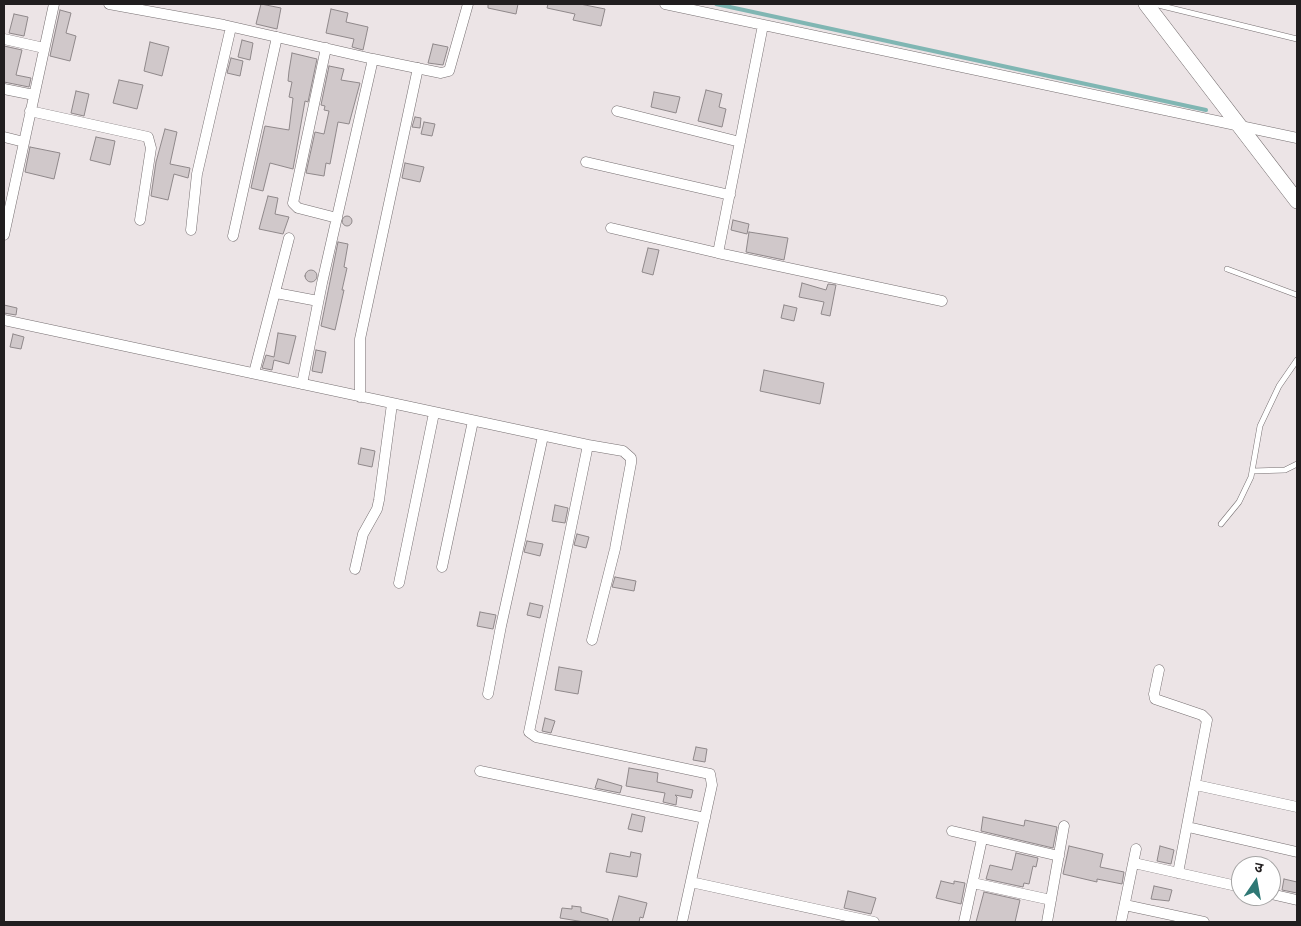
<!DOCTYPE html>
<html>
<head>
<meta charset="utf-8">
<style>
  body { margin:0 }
  #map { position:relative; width:1301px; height:926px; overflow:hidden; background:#ece4e6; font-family:"Playfair Display","Noto Sans Devanagari",serif }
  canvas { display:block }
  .frame { position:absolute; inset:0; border:5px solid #211e1f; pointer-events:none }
  .north { position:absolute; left:1231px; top:856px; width:50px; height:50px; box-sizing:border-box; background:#fff; border:1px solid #a6a5a5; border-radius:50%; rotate:12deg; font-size:14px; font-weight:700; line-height:20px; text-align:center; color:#211e1f }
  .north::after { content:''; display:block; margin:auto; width:18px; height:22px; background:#2f7875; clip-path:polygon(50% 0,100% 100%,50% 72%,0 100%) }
</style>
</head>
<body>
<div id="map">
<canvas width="1301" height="926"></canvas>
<div class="frame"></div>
<div class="north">उ</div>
</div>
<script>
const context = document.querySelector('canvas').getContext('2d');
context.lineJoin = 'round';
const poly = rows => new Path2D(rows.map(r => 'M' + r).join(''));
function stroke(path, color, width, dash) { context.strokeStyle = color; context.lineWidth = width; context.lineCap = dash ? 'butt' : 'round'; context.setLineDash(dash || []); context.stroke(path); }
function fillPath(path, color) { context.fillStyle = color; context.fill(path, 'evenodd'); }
stroke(poly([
  [716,4,1206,110]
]), '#80b6b3', 4);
const building = poly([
  [261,4,281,8,277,29,256,24,261,4],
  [488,4,518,4,516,14,488,8,488,4],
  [548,4,580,4,605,9,601,26,573,20,575,14,547,8,548,4],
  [331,9,348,13,346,22,368,27,363,50,352,47,354,39,326,33,331,9],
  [60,10,71,13,66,33,76,36,70,61,50,56,60,10],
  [14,14,28,17,24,36,9,33,14,14],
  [242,40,253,43,250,60,238,57,242,40],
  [150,42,169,47,162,76,144,71,150,42],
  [433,44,448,47,443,65,428,63,433,44],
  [4,46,22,50,16,75,31,78,29,87,4,82,4,46],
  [292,53,317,59,308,102,305,101,293,169,270,163,263,191,251,188,265,126,289,130,293,98,289,97,292,82,288,81,289,71,292,53],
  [231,58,243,61,240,76,227,73,231,58],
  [329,66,344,69,341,80,360,83,349,124,338,122,330,164,326,163,324,176,306,173,315,132,324,134,329,111,324,110,325,106,321,105,329,66],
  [119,80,143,85,137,109,113,103,119,80],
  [706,90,722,94,719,107,726,109,722,127,698,121,706,90],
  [76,91,89,94,84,116,71,113,76,91],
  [654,92,680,97,676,113,651,107,654,92],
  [415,117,421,118,420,128,412,127,415,117],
  [424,122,435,124,432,136,421,134,424,122],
  [165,129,177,132,170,164,190,168,188,178,174,174,168,200,151,196,156,162,165,129],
  [96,137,115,141,110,165,90,160,96,137],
  [30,147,60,153,54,179,25,172,30,147],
  [405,163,424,167,420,182,402,178,405,163],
  [268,196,278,198,275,214,289,217,283,234,259,229,268,196],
  '342 221a5 5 0 1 1 10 0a5 5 0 1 1-10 0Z',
  [733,220,749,224,747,234,731,230,733,220],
  [749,232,788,238,784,260,746,252,749,232],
  [338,242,348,244,344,267,347,268,342,290,344,290,335,330,321,326,338,242],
  [648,248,659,250,653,275,642,272,648,248],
  '305 276a6 6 0 1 1 12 0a6 6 0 1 1-12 0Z',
  [802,283,826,290,828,284,836,285,830,316,821,314,824,302,799,297,802,283],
  [4,305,17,308,16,315,4,313,4,305],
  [784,305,797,308,794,321,781,318,784,305],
  [278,333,296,336,289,364,274,360,272,370,262,368,266,355,274,357,278,333],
  [13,334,24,337,21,349,10,347,13,334],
  [316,350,326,352,322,373,312,371,316,350],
  [764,370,824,383,820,404,760,391,764,370],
  [361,448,375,451,372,467,358,464,361,448],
  [555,505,568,508,565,523,552,521,555,505],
  [577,534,589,537,586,548,574,545,577,534],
  [527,541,543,544,540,556,524,552,527,541],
  [615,577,636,581,634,591,612,587,615,577],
  [530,603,543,606,540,618,527,615,530,603],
  [480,612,496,615,493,629,477,626,480,612],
  [559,667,582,671,578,694,555,690,559,667],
  [545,718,555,721,551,733,542,731,545,718],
  [696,747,707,749,705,762,693,760,696,747],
  [629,768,658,773,657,782,693,790,691,798,675,795,677,797,676,805,663,802,665,793,626,786,629,768],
  [598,779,622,786,620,793,595,788,598,779],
  [632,814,645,817,642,832,628,829,632,814],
  [983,817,1024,826,1025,820,1057,827,1053,848,981,831,983,817],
  [1069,846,1103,854,1100,867,1124,872,1122,884,1097,879,1097,882,1063,874,1069,846],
  [1160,846,1174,850,1171,864,1157,861,1160,846],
  [631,852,641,854,637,877,606,872,610,853,630,857,631,852],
  [1016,853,1038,858,1036,867,1033,866,1029,884,1024,883,1023,887,986,879,990,865,1012,870,1016,853],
  [1284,879,1297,882,1297,893,1282,890,1284,879],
  [941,881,954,884,954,881,965,883,961,904,936,898,941,881],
  [1154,886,1172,890,1169,901,1151,899,1154,886],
  [848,891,876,898,871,914,844,908,848,891],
  [984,892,1020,900,1015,922,976,922,984,892],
  [619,896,647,903,643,918,640,917,639,922,612,922,619,896],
  [572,906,581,907,581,912,608,919,608,922,584,922,560,918,562,908,572,909,572,906]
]);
fillPath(building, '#d0c8ca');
stroke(building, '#8f888a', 1);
const lane = poly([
  [1154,4,1297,39],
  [1227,269,1297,295],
  [1253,471,1285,470,1297,464],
  [1221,524,1239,502,1251,477,1260,426,1279,386,1297,360]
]);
const street = poly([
  [109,4,224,25,373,59,322,283,302,384],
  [665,4,1297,138],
  [763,25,718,253,942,301],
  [4,39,44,48],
  [326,48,293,203,298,208,337,218],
  [373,59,441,73,449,71,468,4],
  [4,89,34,95],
  [30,111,148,137,151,148,140,220],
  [617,111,740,142],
  [4,137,24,142],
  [586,162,730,195],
  [611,228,718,253],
  [191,230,197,174,231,27],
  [4,235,54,4],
  [233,236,277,37],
  [276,293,318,301],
  [4,320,588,445,529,732,536,737,710,774,712,785,682,922],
  [254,373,289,238],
  [360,397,360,339,418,68],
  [588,445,623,451,631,458,631,463,615,549,592,640],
  [442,567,473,421],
  [355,569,363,534,377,509,379,500,392,404],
  [399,583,434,413],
  [1159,670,1154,694,1155,699,1202,715,1207,720,1178,873],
  [488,694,501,626,543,436],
  [480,771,705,818],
  [1196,785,1297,807],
  [1188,827,1297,852],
  [952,831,1059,856],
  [1134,863,1241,887],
  [691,882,874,922],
  [973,883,1051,900],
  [1271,894,1297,900],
  [1125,905,1204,922],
  [964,922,982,839],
  [1047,922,1064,826],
  [1121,922,1136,849]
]);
const secondary = poly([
  [1146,4,1297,201]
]);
stroke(lane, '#777072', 6);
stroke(street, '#777072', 11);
stroke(secondary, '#777072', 16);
stroke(lane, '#fff', 5);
stroke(street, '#fff', 10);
stroke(secondary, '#fff', 15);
</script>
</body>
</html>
